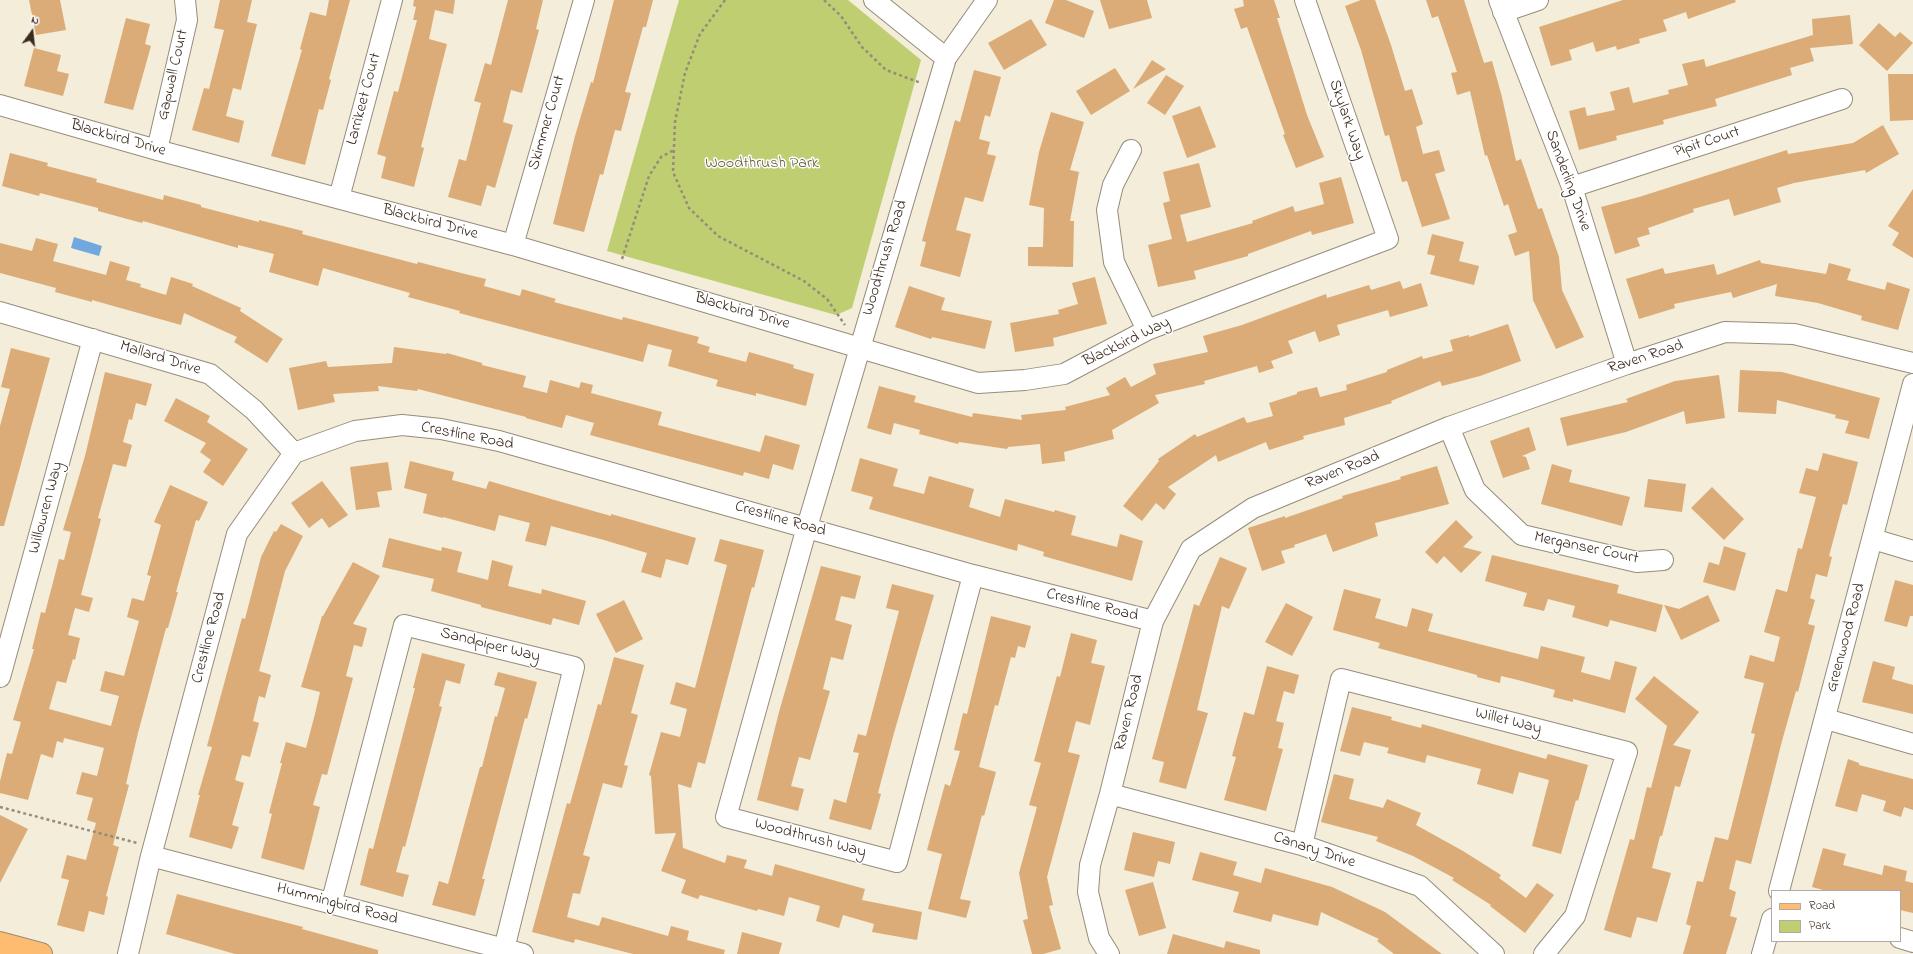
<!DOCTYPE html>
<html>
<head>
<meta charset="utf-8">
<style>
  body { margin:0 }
  #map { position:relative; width:1913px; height:954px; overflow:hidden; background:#f3edd9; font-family:"Indie Flower",sans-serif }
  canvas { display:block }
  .legend { position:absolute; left:1771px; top:890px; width:130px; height:52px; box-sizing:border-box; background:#fff; border:1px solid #b1aaa5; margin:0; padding:5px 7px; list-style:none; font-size:12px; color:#3b2a1e }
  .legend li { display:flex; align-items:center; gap:8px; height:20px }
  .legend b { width:20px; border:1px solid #b1aaa5 }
  .north { position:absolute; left:12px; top:12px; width:40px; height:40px; -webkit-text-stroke:3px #fff; paint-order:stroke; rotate:15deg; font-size:11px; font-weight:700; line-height:16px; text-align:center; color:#3b2a1e }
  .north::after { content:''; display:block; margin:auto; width:14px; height:18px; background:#3b2a1e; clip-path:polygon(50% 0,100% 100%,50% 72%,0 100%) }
</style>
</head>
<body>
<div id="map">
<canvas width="1913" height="954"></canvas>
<ul class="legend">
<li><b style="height:5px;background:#fdbc70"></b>Road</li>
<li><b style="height:11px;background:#bfce70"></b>Park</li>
</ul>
<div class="north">N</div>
</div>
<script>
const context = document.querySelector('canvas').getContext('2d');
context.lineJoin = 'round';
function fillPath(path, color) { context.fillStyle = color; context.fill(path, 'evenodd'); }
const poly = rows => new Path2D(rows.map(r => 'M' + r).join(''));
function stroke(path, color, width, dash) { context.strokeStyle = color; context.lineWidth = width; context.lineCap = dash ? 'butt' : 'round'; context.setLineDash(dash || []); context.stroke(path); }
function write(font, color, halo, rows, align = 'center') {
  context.font = font + ' "Indie Flower",sans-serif'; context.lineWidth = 3; context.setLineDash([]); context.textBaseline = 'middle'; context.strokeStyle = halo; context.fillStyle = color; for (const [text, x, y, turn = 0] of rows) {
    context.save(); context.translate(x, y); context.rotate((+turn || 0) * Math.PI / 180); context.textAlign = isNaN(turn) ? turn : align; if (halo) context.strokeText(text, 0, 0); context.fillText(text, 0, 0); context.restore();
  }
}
fillPath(poly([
  [679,0,848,0,921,60,852,308,836,315,607,251]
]), '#bfce70');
fillPath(poly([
  [74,237,102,246,99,256,71,248]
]), '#72a8e0');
fillPath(poly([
  [29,0,60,0,66,30,36,35],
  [220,0,252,0,247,22,257,24,241,90,233,88,226,116,244,121,239,143,192,130,204,88,209,89,224,30,214,28],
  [329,0,350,0,329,79,331,80,323,110,319,109,305,165,271,156,302,50,300,49,310,12,326,16],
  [414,0,455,0,453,14,435,10,429,39,447,44,421,147,424,148,414,187,381,178,386,157,377,154,394,91,398,92,417,20,413,20,416,7,413,6],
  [508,0,543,0,536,29,539,30,522,93,511,90,503,122,513,125,495,188,487,185,481,206,448,197,459,159,466,161,481,103,474,101,485,63,491,65],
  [614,0,653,0,646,27,643,27,625,92,631,93,621,131,615,130,603,175,600,174,584,232,553,224,575,136,591,82,593,83],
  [1054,0,1066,0,1094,11,1084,38,1045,23],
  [1100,0,1147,0,1152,18,1109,29],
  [1243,0,1274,0,1280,18,1277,18,1307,115,1324,157,1296,168,1283,135,1285,134,1247,27,1241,29,1234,9,1244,6],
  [1361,0,1375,0,1391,45,1405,91,1412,89,1423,124,1416,127,1423,154,1439,150,1445,171,1435,174,1450,219,1422,227,1407,181,1402,182,1389,135,1385,136,1361,50,1345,6],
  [1426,0,1464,0,1484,63,1492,61,1502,97,1516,161,1521,159,1538,209,1542,208,1559,257,1562,290,1584,337,1556,349,1533,300,1529,251,1515,256,1508,235,1517,232,1508,204,1504,206,1487,155,1485,156,1470,91,1457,95,1451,73,1457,72,1438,16,1432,18],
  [1623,0,1735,0,1736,2,1688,19,1686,12,1663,20,1667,31,1639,39,1640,43,1617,50,1616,46,1596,52,1593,42,1569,50,1572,60,1551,66,1539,27],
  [1850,15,1853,44,1810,48,1814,61,1790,68,1792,75,1715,99,1717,106,1663,120,1664,124,1616,136,1617,140,1579,150,1569,111,1585,107,1587,116,1615,110,1610,92,1629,87,1633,103,1669,94,1668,90,1688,85,1682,64,1704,59,1706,67,1813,35,1812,19],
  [126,18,150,24,145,44,151,46,133,110,104,103],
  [1031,19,1047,45,1004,70,988,43],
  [1879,23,1895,37,1900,32,1913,43,1887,71,1859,45],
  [34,48,61,55,57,71,69,74,63,96,24,86],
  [1152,60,1166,69,1133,89],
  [1115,68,1130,91,1091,115,1076,91],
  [974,70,1001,77,990,117,985,115,979,139,990,142,987,154,996,156,983,202,965,197,956,230,971,234,960,277,920,266,926,242,922,241,927,222,955,120,960,122],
  [1888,74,1913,74,1913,120,1890,121],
  [1166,75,1184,86,1165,115,1147,103],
  [1200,106,1216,147,1187,158,1172,116],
  [1051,112,1084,122,1070,170,1079,172,1070,221,1074,221,1073,267,1028,266,1028,247,1043,247,1044,208,1029,205,1039,152],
  [1883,125,1899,154,1866,173,1865,170,1794,183,1777,188,1781,202,1734,216,1729,199,1693,209,1694,212,1648,228,1650,234,1637,238,1640,246,1615,254,1601,207,1639,197,1787,150,1788,154,1853,143],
  [10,153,48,163,47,166,97,179,96,182,163,200,164,195,201,205,201,207,259,222,259,220,303,231,302,234,417,264,418,262,469,275,486,279,484,286,520,296,522,289,556,299,554,302,622,320,623,317,699,337,697,343,710,347,708,352,746,362,749,352,794,365,793,368,814,374,806,406,756,393,756,396,716,386,718,380,668,366,672,350,648,344,643,362,459,313,460,311,408,297,410,293,323,268,318,286,269,272,274,254,238,245,238,248,143,221,142,223,98,211,98,208,40,193,39,196,2,186],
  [1199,163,1211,207,1180,215,1187,242,1253,223,1252,221,1293,206,1295,212,1324,204,1319,183,1341,177,1354,223,1312,235,1311,231,1248,254,1248,256,1194,271,1196,279,1158,287,1148,245,1172,239,1163,203,1170,201,1163,172],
  [1913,189,1913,258,1892,245,1899,233,1888,226],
  [1432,234,1464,242,1459,261,1479,266,1474,285,1430,274,1435,256,1427,254],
  [36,238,58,244,53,261,106,275,110,261,130,267,126,280,141,284,140,287,166,295,171,277,193,284,192,286,241,308,240,311,283,339,267,363,234,342,237,337,184,313,181,325,92,300,92,302,55,292,56,288,0,273,0,243,32,251],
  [1760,260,1761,263,1826,274,1829,263,1851,269,1847,280,1885,290,1887,282,1910,289,1898,330,1861,320,1862,316,1818,303,1775,296,1777,284,1733,298,1731,292,1674,304,1675,308,1639,319,1626,279,1663,268,1665,274,1714,264,1717,275],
  [1095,277,1107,324,1053,338,1054,346,1015,352,1010,323,1059,314,1058,310,1078,304,1072,283],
  [1400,281,1403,289,1421,283,1428,306,1390,317,1388,310,1337,325,1340,335,1319,342,1315,331,1288,341,1293,353,1271,361,1274,368,1259,373,1257,366,1204,381,1205,384,1155,395,1159,403,1112,430,1114,439,1064,452,1065,461,1042,464,1040,444,1008,447,1007,449,959,442,958,444,919,434,920,430,894,423,891,435,867,428,879,386,916,396,914,402,972,417,973,413,1022,420,1021,415,1066,410,1065,407,1110,395,1106,388,1125,377,1131,387,1156,374,1153,364,1208,352,1203,336,1242,325,1326,294,1327,298,1369,285,1371,290],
  [909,286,945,298,941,310,992,321,985,349,932,337,931,339,895,327],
  [1508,324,1521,361,1480,376,1442,386,1440,381,1391,401,1392,403,1344,418,1345,425,1303,436,1304,439,1269,450,1266,442,1218,462,1216,455,1168,487,1176,494,1164,510,1156,503,1142,521,1123,506,1159,461,1158,459,1195,434,1197,437,1244,417,1247,423,1273,416,1269,403,1297,394,1297,392,1317,387,1320,397,1347,390,1346,385,1387,372,1387,370,1422,356,1423,359,1453,351,1450,340,1469,335,1469,337],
  [394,347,446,354,447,353,482,363,482,365,526,376,523,387,547,393,550,380,579,388,581,382,593,385,591,393,662,412,658,425,760,452,765,435,800,445,793,470,773,464,769,479,744,472,743,476,590,435,594,423,566,415,562,428,526,418,526,417,418,389,417,391,378,386,379,391,333,394,335,402,298,410,289,368,326,361,328,367,392,363],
  [11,348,50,358,4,526,0,526,0,426,10,389,1,387],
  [1740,370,1782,372,1880,398,1869,439,1845,433,1849,421,1835,418,1836,415,1777,400,1776,414,1738,412],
  [105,372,152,384,146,406,136,403,132,420,129,419,123,442,132,445,126,467,113,464,98,518,101,519,81,595,93,598,89,612,75,608,68,635,80,638,75,660,73,659,66,683,57,681,49,709,111,726,119,696,100,691,105,671,124,676,139,621,127,617,132,598,144,601,151,576,147,575,161,525,154,522,170,485,208,502,199,521,196,520,176,592,178,592,168,628,166,628,138,733,126,784,129,785,113,845,119,847,106,896,108,897,104,915,89,911,84,932,57,925,69,880,61,878,67,855,86,860,96,823,87,820,93,798,76,794,82,772,97,776,104,748,64,738,63,743,57,741,53,758,41,754,28,800,0,793,0,781,7,753,12,754,21,722,13,720,34,649,32,649,41,612,45,613,59,559,64,560,71,532,63,530,85,456],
  [1719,375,1725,418,1686,424,1684,411,1626,432,1567,446,1560,418,1628,402,1626,399,1675,381],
  [176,398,210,416,207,422,248,449,223,486,203,472,211,460,200,452,206,443,164,421],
  [1529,427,1536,450,1522,456,1526,457,1530,469,1503,478,1490,441],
  [1823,453,1858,462,1847,505,1843,504,1829,556,1832,557,1827,577,1816,574,1810,598,1815,600,1808,624,1815,626,1798,692,1796,691,1782,741,1751,864,1736,860,1729,889,1736,892,1730,916,1737,918,1726,954,1683,954,1691,926,1686,924,1697,881,1703,882,1715,837,1728,840,1755,734,1751,733,1764,683,1744,678,1750,655,1774,662,1780,637,1764,632,1776,589,1787,592,1798,548,1802,549,1816,497,1799,493,1806,468,1818,471],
  [860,458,898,469,893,486,924,494,929,476,974,489,969,507,1000,517,1005,499,1054,512,1055,510,1076,516,1071,535,1117,547,1120,534,1143,541,1132,581,1043,556,1044,552,1018,544,1017,551,869,509,873,497,851,491],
  [410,461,454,472,452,480,486,489,489,481,558,501,611,516,611,514,696,538,688,565,666,559,661,578,641,572,647,553,604,540,551,526,546,546,525,541,530,523,499,515,495,531,443,517,443,518,423,513,427,494,404,488],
  [388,462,392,490,377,492,380,507,356,510,350,467],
  [1552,464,1572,470,1569,482,1630,497,1622,526,1541,504],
  [1437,466,1449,504,1375,523,1378,536,1333,552,1326,534,1294,545,1295,547,1281,551,1285,563,1262,571,1248,528,1285,516,1285,518,1343,498,1342,496,1401,479,1400,477],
  [1648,479,1686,484,1682,512,1644,507],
  [322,481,348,515,329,528,322,518,309,528,291,503],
  [1712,487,1744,519,1724,540,1691,508],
  [1456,520,1473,537,1463,547,1482,552,1461,573,1444,556,1437,564,1425,552],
  [281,524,303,536,285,571,259,671,271,675,265,698,259,696,253,721,259,723,250,757,242,755,235,780,244,783,232,825,239,827,232,849,189,837,200,795,198,795,212,747,207,746,242,618,245,619,261,557,274,531,276,532],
  [389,538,441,551,442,547,462,552,457,572,488,580,492,560,513,566,508,586,541,594,542,589,586,601,579,625,553,618,551,625,481,607,481,605,431,591,434,579,382,567],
  [720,539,764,550,754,588,752,587,705,764,698,762,691,788,678,784,683,848,725,863,727,855,747,860,744,868,772,876,775,864,865,889,862,900,922,912,917,940,872,932,874,924,843,915,839,928,816,921,820,906,789,897,784,916,758,909,757,911,700,895,698,899,681,893,686,880,661,871,676,833,655,834,651,776,649,775,661,732,680,737,687,709,670,704,676,682,695,688,727,565,714,561],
  [1724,546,1746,553,1735,591,1703,582,1709,562,1719,565],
  [1492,555,1619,585,1617,593,1663,605,1656,632,1610,620,1608,627,1572,617,1575,606,1548,599,1544,611,1523,606,1527,593,1485,581],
  [1220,557,1247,568,1229,609,1222,606,1197,710,1208,713,1186,789,1159,782,1164,762,1152,759,1194,604,1199,606],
  [353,562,380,576,353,624,367,628,362,647,354,645,346,676,353,678,327,775,322,774,313,805,320,807,304,870,261,858,272,814,269,813,282,763,280,763,286,742,306,748,315,714,320,692,301,687,322,616,323,616],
  [821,566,861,576,855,599,841,596,835,620,852,625,843,660,831,657,823,689,830,691,810,760,799,757,791,786,804,789,798,811,757,800,779,712],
  [1895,580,1913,585,1913,616,1910,616,1907,627,1884,621],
  [892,584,934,595,894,733,878,793,881,794,871,830,829,819,834,799,846,803,859,753,853,752,858,734,866,736,899,611,886,608],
  [1344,589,1381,599,1375,618,1407,627,1412,608,1433,614,1428,631,1538,659,1541,646,1585,657,1581,672,1610,680,1615,661,1637,667,1625,713,1573,699,1573,702,1553,697,1555,690,1518,680,1501,676,1500,683,1477,677,1477,675,1378,648,1380,643,1333,630],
  [1708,595,1720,621,1681,640,1664,605,1679,609],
  [624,600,643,639,616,653,596,614],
  [1286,603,1313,617,1292,656,1265,642],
  [991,616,1031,626,1025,648,1018,646,1015,658,1011,657,998,706,995,705,979,767,996,772,984,816,982,815,960,899,971,901,966,918,928,909,942,854,927,850,945,784,950,786,960,751,954,750,963,713,967,714],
  [1071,633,1097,640,1091,663,1105,666,1090,725,1076,721,1068,752,1080,755,1047,877,1053,905,1049,906,1061,949,1043,954,1032,954,1023,920,1028,919,1019,873,1037,807,1029,805,1041,763,1034,761,1057,676,1060,677],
  [422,653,465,664,460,684,446,680,439,706,442,707,405,847,403,846,396,872,409,875,403,897,360,885,369,848,373,849,415,688,413,688],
  [614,657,644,665,631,713,638,715,624,765,628,766,622,788,603,783,583,855,590,857,580,894,573,893,567,917,599,926,602,917,668,936,671,926,689,931,687,940,725,950,724,954,633,954,575,939,574,943,532,932,567,803,570,804,598,704,601,705],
  [1873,661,1895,667,1892,679,1913,685,1913,714,1862,702],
  [1267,666,1299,675,1294,694,1284,691,1276,721,1284,723,1278,748,1283,749,1266,811,1224,800,1236,757,1232,756,1244,712,1254,715],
  [498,672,537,682,527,719,525,718,482,879,485,879,475,916,432,905,439,881,448,884,480,767,482,767,495,716,497,717,505,688,494,685],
  [1654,676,1699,712,1673,745,1691,750,1680,787,1675,786,1662,836,1660,836,1652,868,1671,873,1657,922,1637,917,1631,938,1604,930,1630,839,1634,840,1647,787,1651,788,1667,726,1635,699],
  [1352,707,1392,717,1391,720,1421,728,1422,724,1546,759,1548,754,1588,765,1578,801,1576,800,1561,854,1532,846,1549,780,1519,772,1513,794,1477,784,1481,769,1427,755,1425,763,1387,753,1389,748,1364,742,1360,756,1340,751],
  [1848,759,1859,763,1859,765,1913,779,1913,810,1904,807,1901,817,1883,811,1886,801,1862,794,1857,812,1835,806],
  [1334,774,1354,779,1349,799,1383,808,1387,799,1421,813,1416,825,1463,851,1501,875,1499,878,1526,898,1537,883,1554,895,1525,933,1490,906,1491,905,1452,880,1454,878,1413,856,1376,841,1378,837,1321,822],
  [0,815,28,829,0,883],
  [1133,832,1175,842,1170,864,1158,861,1154,877,1124,870],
  [1823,848,1846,854,1843,865,1882,875,1884,865,1907,871,1905,881,1913,883,1913,913,1900,910,1900,891,1827,891,1812,887],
  [1200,852,1237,862,1233,875,1261,883,1265,868,1332,887,1385,912,1442,954,1394,954,1377,941,1379,939,1321,912,1318,926,1273,914,1271,922,1233,912,1239,892,1192,880],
  [1153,882,1166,928,1139,936,1125,890],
  [177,894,303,927,302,929,378,950,378,954,235,954,166,934],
  [742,932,782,943,779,954,737,954],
  [1173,934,1224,948,1226,941,1260,950,1260,954,1167,954]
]), '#dbac77');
const minor = poly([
  [874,0,946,58],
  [1499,0,1572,187,1627,364],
  [1503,12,1538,0],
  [0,105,157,150,513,245,978,383,1025,380,1064,374,1147,330,1388,239,1305,0],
  [157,150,187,20,185,0],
  [1131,150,1113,185,1107,210,1114,262,1147,330],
  [1572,187,1842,99],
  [339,198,392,0],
  [513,245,584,0],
  [0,312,210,374,254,410,294,453],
  [1449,427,1475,490,1522,535,1637,562,1663,560],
  [1873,539,1913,551],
  [973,575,897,862,726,817,807,527,946,58,987,0],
  [0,677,93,339],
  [1826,719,1913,744],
  [1110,794,1302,845,1420,886,1494,954],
  [1302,845,1341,679,1627,752,1575,916,1544,954],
  [151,856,523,954],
  [1779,891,1913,384],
  [331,904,404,625,574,667,504,949],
  [1900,938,1913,942],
  [128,954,151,856,237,534,294,453,355,431,402,425,441,429,499,441,973,575,1153,621],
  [1109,954,1099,938,1088,892,1090,865,1110,794,1153,621,1191,549,1253,508,1449,427,1627,364,1725,332,1794,334,1913,363],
  [1762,954,1772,919]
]);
const major = poly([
  [0,943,41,954]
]);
stroke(minor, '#978c7c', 22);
stroke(major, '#978c7c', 24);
stroke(poly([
  [725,0,700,34,685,73,675,122,673,172,689,208,718,236,804,281,827,299,845,325],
  [824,0,841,16,862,47,886,70,921,83],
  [622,259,649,176,661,157,674,150],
  [0,807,137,843]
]), '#978c7c', 2.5, [3, 3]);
stroke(minor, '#fff', 20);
stroke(major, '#fdbc70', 22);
write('16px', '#3b2a1e', '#fff', [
  ["Gapwall Court",174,75,-77],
  ["Larrikeet Court",365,99,-75],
  ["Skylark Way",1346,120,71],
  ["Skimmer Court",548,123,-74],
  ["Blackbird Drive",118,139,16],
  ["Pipit Court",1707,143,-18],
  ["Sanderling Drive",1567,181,70],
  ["Blackbird Drive",430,223,15],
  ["Woodthrush Road",886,258,-73],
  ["Blackbird Drive",742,312,16],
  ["Blackbird Way",1127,343,-26],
  ["Raven Road",1646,358,-18],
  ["Mallard Drive",160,359,17],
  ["Crestline Road",467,437,11],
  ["Raven Road",1343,471,-22],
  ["Willowren Way",47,508,-75],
  ["Crestline Road",780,520,16],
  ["Merganser Court",1586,549,12],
  ["Crestline Road",1092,606,14],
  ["Crestline Road",210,638,-75],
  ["Greenwood Road",1847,638,-75],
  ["Sandpiper Way",490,646,14],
  ["Raven Road",1130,713,-76],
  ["Willet Way",1508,722,14],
  ["Woodthrush Way",810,839,15],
  ["Canary Drive",1314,851,18],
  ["Hummingbird Road",337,905,15]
]);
write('16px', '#635b37', '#fff', [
  ["Woodthrush Park",762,164]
]);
</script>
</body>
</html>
